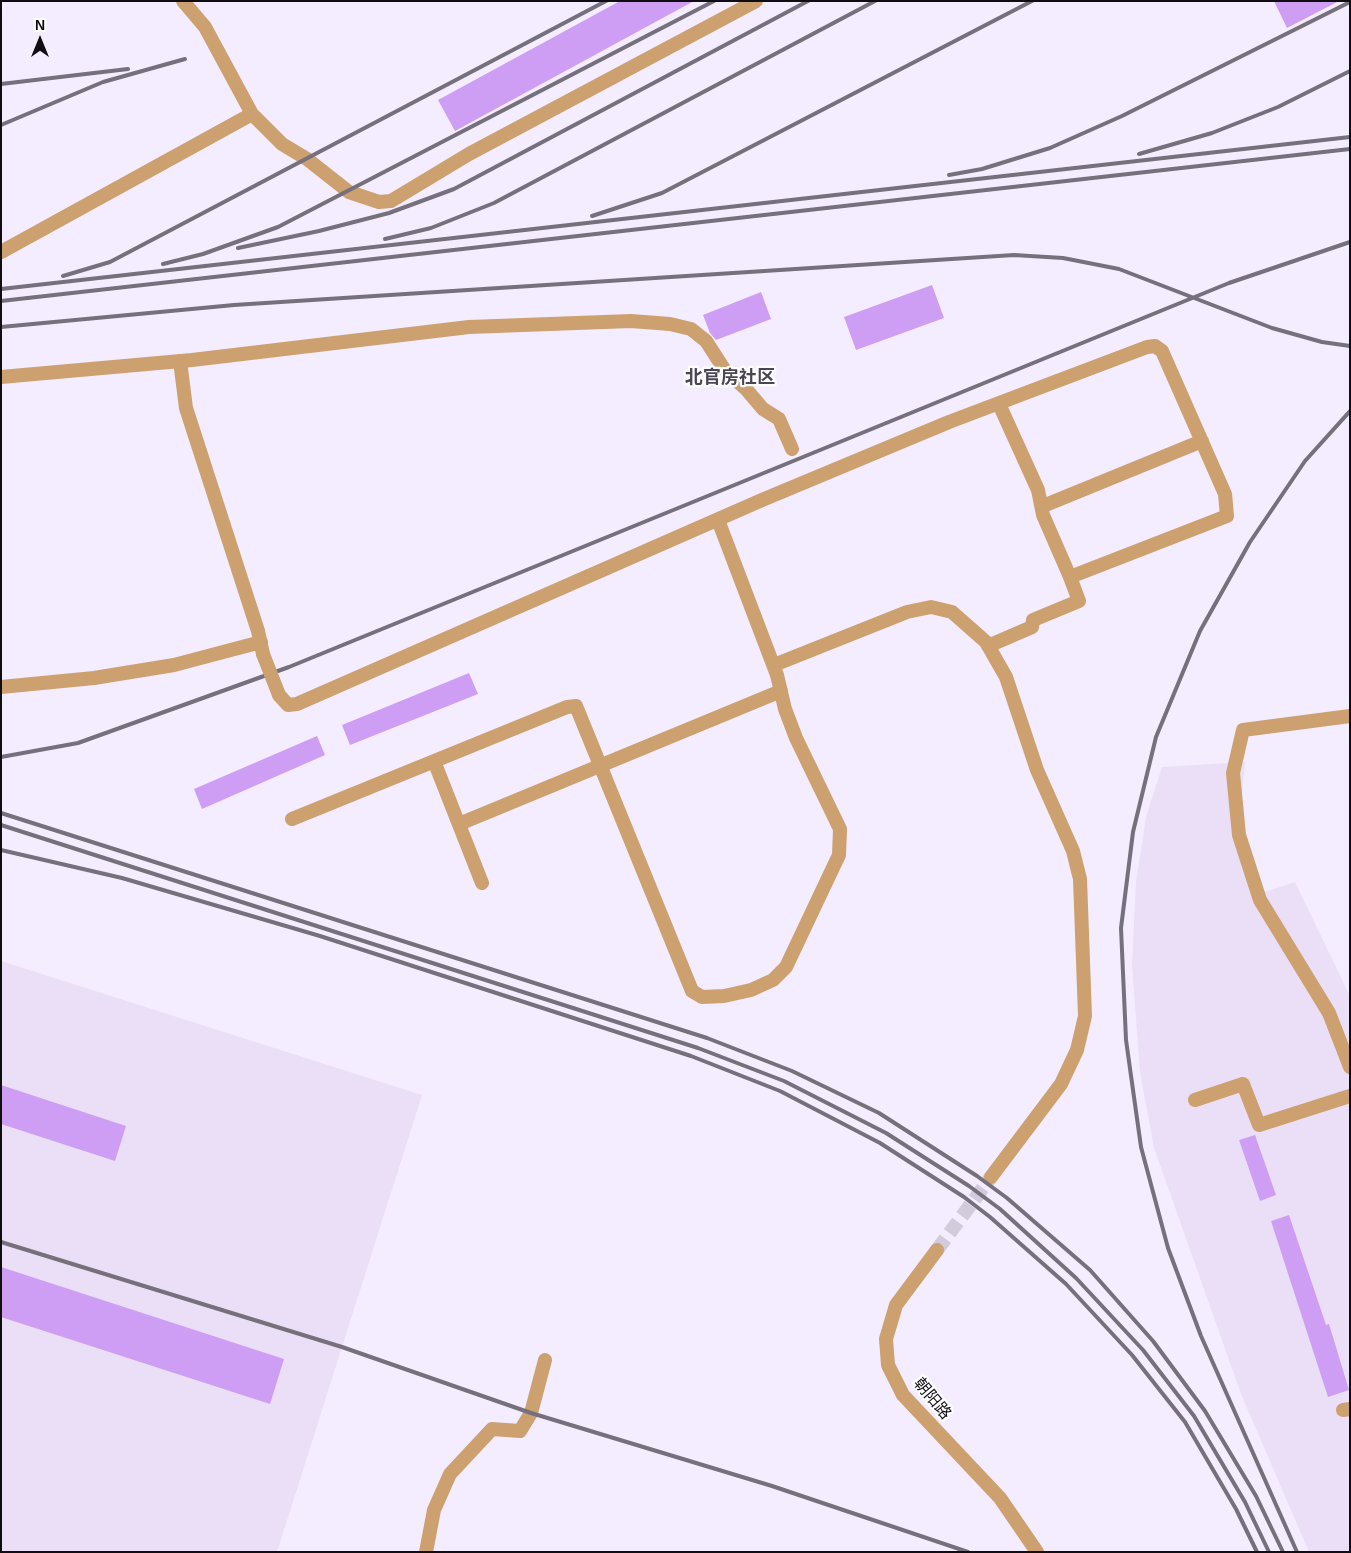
<!DOCTYPE html>
<html>
<head>
<meta charset="utf-8">
<style>
  body { margin:0 }
  #map { position:relative; width:1351px; height:1553px; overflow:hidden; background:#f4edff; font-family:Helvetica,sans-serif }
  canvas { display:block }
  .frame { position:absolute; inset:0; border:2px solid #0f0c12; pointer-events:none }
  .north { position:absolute; left:15px; top:15px; width:50px; height:50px; -webkit-text-stroke:4px #fefefe; paint-order:stroke; rotate:0deg; font-size:14px; font-weight:700; line-height:20px; text-align:center; color:#0f0c12 }
  .north::after { content:''; display:block; margin:auto; width:18px; height:22px; background:#0f0c12; clip-path:polygon(50% 0,100% 100%,50% 72%,0 100%) }
</style>
</head>
<body>
<div id="map">
<canvas width="1351" height="1553"></canvas>
<div class="frame"></div>
<div class="north">N</div>
</div>
<script>
const context = document.querySelector('canvas').getContext('2d');
context.lineJoin = 'round';
function fillPath(path, color) { context.fillStyle = color; context.fill(path, 'evenodd'); }
const poly = rows => new Path2D(rows.map(r => 'M' + r).join(''));
function stroke(path, color, width, dash) { context.strokeStyle = color; context.lineWidth = width; context.lineCap = dash ? 'butt' : 'round'; context.setLineDash(dash || []); context.stroke(path); }
function write(font, color, halo, rows, align = 'center') {
  context.font = font + ' Helvetica,"Noto Sans SC",sans-serif'; context.lineWidth = 4.5; context.setLineDash([]); context.textBaseline = 'middle'; context.strokeStyle = halo; context.fillStyle = color; for (const [text, x, y, turn = 0] of rows) {
    context.save(); context.translate(x, y); context.rotate((+turn || 0) * Math.PI / 180); context.textAlign = isNaN(turn) ? turn : align; if (halo) context.strokeText(text, 0, 0); context.fillText(text, 0, 0); context.restore();
  }
}
fillPath(poly([
  [1245,762,1241,804,1243,840,1262,893,1295,882,1350,996,1350,1552,1309,1552,1241,1394,1154,1148,1140,1072,1132,965,1136,882,1146,817,1162,767],
  [1,961,422,1095,277,1552,1,1552]
]), '#eadff7');
fillPath(poly([
  [620,1,694,1,455,131,438,100],
  [1274,1,1339,1,1287,28],
  [932,285,944,318,856,350,844,317],
  [761,292,771,319,716,340,710,333,703,315],
  [469,673,478,694,350,745,342,725],
  [317,736,325,755,202,809,194,789],
  [1,1085,126,1126,115,1161,1,1124],
  [1255,1135,1276,1195,1260,1201,1239,1140],
  [1289,1215,1326,1325,1329,1324,1349,1390,1328,1397,1271,1221],
  [1,1267,284,1359,270,1404,1,1317]
]), '#cd9ef3');
stroke(poly([
  [937,1250,991,1177]
]), '#d2cbdb', 14, [14, 7]);
stroke(poly([
  [183,1,205,27,252,114,282,144,307,159,349,192,379,202,391,201,469,154,756,1],
  [1,252,252,114],
  [180,361,186,408,258,631,263,654],
  [1,377,192,360,469,327,631,321,670,324,691,329,706,341,724,369,746,389,763,409,779,419,792,449],
  [999,404,1038,490,1043,515,1070,577],
  [1043,506,1202,441],
  [774,665,907,612,931,607,952,612,986,642,1006,677,1037,770,1073,851,1080,879,1085,1016,1077,1050,1061,1084,991,1177],
  [1,687,94,678,174,665,261,642],
  [279,695,288,705,297,704,762,500,949,422,1147,347,1155,346,1162,351,1225,494,1227,516,1070,577,1079,601,1033,620,1032,627,988,646],
  [1350,716,1243,730,1233,773,1239,835,1260,900,1329,1013,1350,1067],
  [434,761,482,883],
  [292,819,567,707,576,706,692,991,702,997,724,996,751,990,773,980,786,967,839,855,840,829,796,738,785,709,777,675,718,520],
  [459,824,781,691],
  [1195,1100,1243,1084,1259,1125,1350,1096],
  [937,1250,896,1305,886,1339,888,1365,903,1395,1000,1498,1037,1552],
  [1343,1410,1350,1409],
  [426,1552,434,1510,450,1474,492,1429,520,1431,531,1413,545,1360]
]), '#cda06f', 14);
stroke(poly([
  [1,84,128,69],
  [1,125,103,82,185,59],
  [1139,154,1212,133,1278,107,1350,71],
  [949,175,982,169,1050,148,1122,116,1350,2],
  [592,216,662,193,1032,1],
  [385,239,431,228,494,203,875,1],
  [238,248,319,231,389,213,454,189,808,1],
  [163,264,203,254,278,227,714,1],
  [63,276,110,262,606,1],
  [1,289,1350,137],
  [1,301,1350,149],
  [1,327,234,305,1014,255,1063,258,1119,269,1272,328,1322,342,1350,346],
  [1,757,78,743,289,667,1229,283,1350,242],
  [1,813,707,1038,792,1071,879,1113,977,1176,1007,1198,1090,1270,1153,1341,1205,1411,1256,1496,1283,1552],
  [1,825,698,1048,784,1081,886,1133,969,1186,1000,1209,1076,1278,1143,1350,1194,1416,1245,1502,1269,1552],
  [1,850,122,878,320,936,691,1056,780,1091,880,1143,964,1197,990,1217,1066,1284,1132,1355,1185,1422,1236,1509,1257,1552],
  [1,1242,342,1347,531,1413,772,1486,968,1552],
  [1297,1552,1201,1336,1168,1248,1141,1147,1126,1040,1121,928,1133,832,1156,737,1200,631,1250,542,1305,461,1350,411]
]), '#75707c', 4);
stroke(poly([
  [263,654,279,695]
]), '#cda06f', 14);
write('16px', '#0f0c12', '#fefefe', [
  ["朝阳路",932,1399,50]
]);
write('bold 18px', '#4b4553', '#fefefe', [
  ["北官房社区",730,378]
]);
</script>
</body>
</html>
